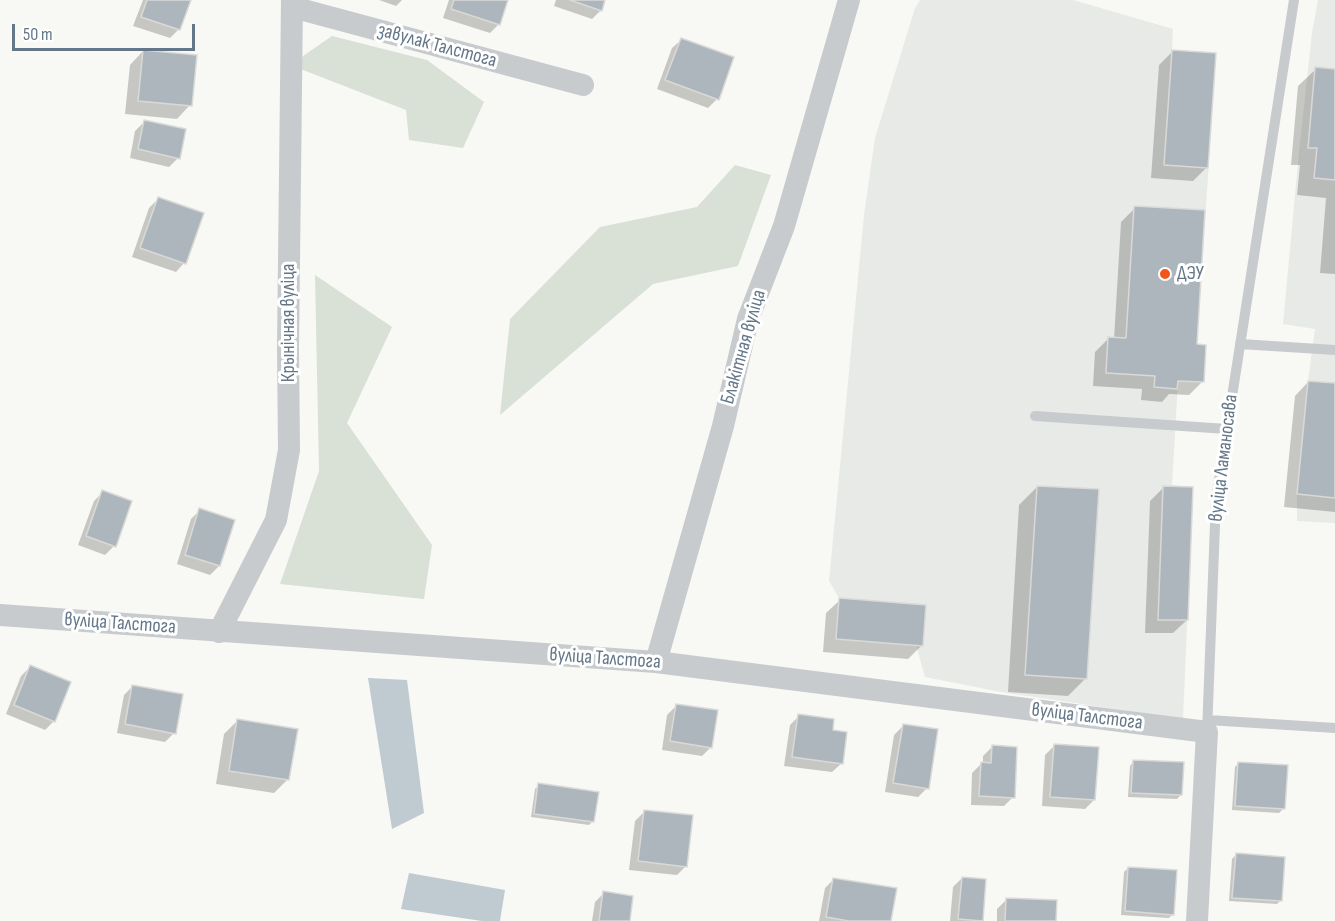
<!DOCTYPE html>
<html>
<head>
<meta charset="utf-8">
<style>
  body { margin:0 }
  #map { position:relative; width:1335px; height:921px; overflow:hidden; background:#f8f8f4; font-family:"Sofia Sans Condensed",sans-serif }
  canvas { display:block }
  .scale { position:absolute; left:12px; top:24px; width:183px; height:27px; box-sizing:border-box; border:3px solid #647788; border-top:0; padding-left:8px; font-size:18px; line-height:21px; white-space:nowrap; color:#647788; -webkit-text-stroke:4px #fff; paint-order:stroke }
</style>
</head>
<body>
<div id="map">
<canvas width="1335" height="921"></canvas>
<div class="scale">50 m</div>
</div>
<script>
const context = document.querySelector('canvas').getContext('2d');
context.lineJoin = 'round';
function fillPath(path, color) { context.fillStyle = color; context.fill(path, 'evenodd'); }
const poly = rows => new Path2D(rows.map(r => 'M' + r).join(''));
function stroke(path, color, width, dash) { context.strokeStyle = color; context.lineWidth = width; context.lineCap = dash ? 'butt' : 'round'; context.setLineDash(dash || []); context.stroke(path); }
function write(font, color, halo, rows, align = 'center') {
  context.font = font + ' "Sofia Sans Condensed",sans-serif'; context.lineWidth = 6; context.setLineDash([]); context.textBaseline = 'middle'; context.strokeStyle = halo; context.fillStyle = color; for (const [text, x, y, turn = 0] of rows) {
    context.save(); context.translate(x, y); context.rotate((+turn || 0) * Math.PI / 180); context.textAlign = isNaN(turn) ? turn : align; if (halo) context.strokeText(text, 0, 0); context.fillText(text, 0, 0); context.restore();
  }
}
fillPath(poly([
  [920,0,1073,0,1173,29,1172,50,1216,53,1197,344,1206,345,1204,382,1178,381,1172,485,1193,487,1183,719,1001,692,925,677,916,645,836,639,839,598,829,581,864,215,875,138,915,8],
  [1318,0,1335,0,1335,523,1297,521,1297,494,1308,381,1315,329,1283,324,1299,152,1312,33]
]), '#e8eae8');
fillPath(poly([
  [332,36,427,60,484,102,463,148,409,140,406,110,298,68,303,56],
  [735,165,771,175,738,266,653,284,500,415,510,319,600,227,697,207],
  [315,275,392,327,347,423,432,545,424,599,280,584,319,471]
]), '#d9e0d5');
fillPath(poly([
  [368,678,407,680,424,813,392,829],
  [409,873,505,890,500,921,482,921,401,909]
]), '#c0cbd1');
fillPath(poly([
  [143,0,189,0,179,29,170,38,133,26],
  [379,0,402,0,396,6],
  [449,0,506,0,499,24,490,33,443,18],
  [556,0,604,0,601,10,592,19,554,6],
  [681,40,717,99,708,108,657,89,672,48],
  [143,51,190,105,177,119,125,114,130,65],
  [1173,51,1206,168,1193,181,1151,178,1159,65],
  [1316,69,1335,70,1335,274,1320,273,1326,198,1297,195,1300,165,1291,165,1298,86],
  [144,122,178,158,169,167,130,158,135,131],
  [158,199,184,263,176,272,132,257,149,208],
  [1135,208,1195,345,1202,382,1189,395,1169,394,1162,402,1141,400,1142,389,1093,386,1095,352,1109,338,1114,339,1121,222],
  [1308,382,1335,385,1335,512,1284,507,1295,396],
  [1037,487,1086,678,1068,696,1008,692,1019,505],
  [1164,487,1187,620,1173,633,1145,633,1150,501],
  [103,492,114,546,105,555,78,545,94,501],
  [200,510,219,566,210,575,177,564,191,519],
  [840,600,922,645,908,659,823,652,826,613],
  [30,667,54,721,45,730,6,714,21,676],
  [133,686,174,733,165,742,117,733,124,695],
  [676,706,711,747,702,756,662,750,667,715],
  [799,716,831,732,842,763,832,772,784,766,790,725],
  [237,721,288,779,274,793,216,784,224,734],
  [903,726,927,788,918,797,885,792,894,735],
  [1054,746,1094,800,1085,809,1042,806,1045,755],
  [992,747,1013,797,1004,806,971,805,972,773,981,764,983,764,983,756],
  [1134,761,1181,795,1177,799,1128,797,1130,766],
  [1239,763,1283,809,1279,813,1232,810,1235,767],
  [539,785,593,821,589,825,531,817,535,789],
  [644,812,686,866,677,875,629,870,635,821],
  [1236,855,1281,900,1277,904,1229,901,1232,859],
  [1128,868,1173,914,1169,918,1121,915,1124,872],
  [962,878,981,920,980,921,950,921,953,887],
  [834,879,890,921,819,921,825,888],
  [604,893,628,921,592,921,595,902],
  [1006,900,1054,921,997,921,997,909]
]), '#0003');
const building = poly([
  [147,0,191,0,180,30,141,17,147,0],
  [454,0,508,0,500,25,451,9,454,0],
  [570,0,605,0,602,11,570,0],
  [681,38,734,57,719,100,665,80,681,38],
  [143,50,197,55,192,106,138,101,143,50],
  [1172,50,1216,53,1208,168,1164,165,1172,50],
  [1315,67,1335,69,1335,180,1314,178,1317,148,1308,148,1315,67],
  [144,120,186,129,180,159,138,149,144,120],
  [158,197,204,213,186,264,140,248,158,197],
  [1134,206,1205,210,1197,344,1206,345,1204,382,1178,381,1177,389,1154,387,1155,376,1106,373,1108,337,1126,338,1134,206],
  [1308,381,1335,383,1335,498,1297,494,1308,381],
  [1037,486,1099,489,1087,679,1025,675,1037,486],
  [1163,486,1193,487,1188,620,1158,620,1163,486],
  [102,490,132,501,116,547,86,536,102,490],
  [199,508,235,520,220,566,185,555,199,508],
  [839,598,926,605,923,646,836,639,839,598],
  [30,665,71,682,55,722,14,705,30,665],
  [132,685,183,694,176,734,125,724,132,685],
  [676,704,718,710,712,748,670,741,676,704],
  [798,714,834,719,833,730,847,732,843,764,792,757,798,714],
  [237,719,298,729,289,780,229,771,237,719],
  [903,724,938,729,929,789,893,783,903,724],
  [1054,744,1099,747,1095,800,1050,797,1054,744],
  [992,745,1017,747,1015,798,979,796,981,762,991,763,992,745],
  [1133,760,1184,762,1182,795,1131,793,1133,760],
  [1238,762,1288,765,1285,809,1235,806,1238,762],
  [538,783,599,792,594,822,534,814,538,783],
  [644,810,693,815,687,867,638,861,644,810],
  [1236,853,1285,857,1282,901,1232,898,1236,853],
  [1128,867,1177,870,1174,915,1125,911,1128,867],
  [962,877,986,879,983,921,958,919,962,877],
  [833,878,897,888,891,921,849,921,826,917,833,878],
  [603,891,633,896,630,921,599,921,603,891],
  [1006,898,1057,900,1056,921,1005,921,1006,898]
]);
fillPath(building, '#adb6bc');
stroke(building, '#d9d9d7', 1.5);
stroke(poly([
  [1240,344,1335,350],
  [1035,416,1227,429],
  [1208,720,1335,728],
  [1207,732,1216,499,1294,0]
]), '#c7cbce', 10);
stroke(poly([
  [292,7,583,85],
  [0,615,656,662,1207,732,1197,921],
  [219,632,276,520,289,450,288,348,292,0],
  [656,662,723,426,748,319,784,226,849,0]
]), '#c7cbce', 22);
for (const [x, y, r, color] of [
  [1165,274,6,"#f35619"]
]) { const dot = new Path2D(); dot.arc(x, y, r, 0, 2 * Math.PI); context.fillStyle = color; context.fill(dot); stroke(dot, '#fff', 2); }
write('20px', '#647788', '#fff', [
  ["завулак Талстога",437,46,15],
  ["Крынічная вуліца",289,323,-90],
  ["Блакітная вуліца",744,347,-74],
  ["вуліца Ламаносава",1224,458,-83],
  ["вуліца Талстога",120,624,4],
  ["вуліца Талстога",605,659,4],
  ["вуліца Талстога",1087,717,7]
]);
write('20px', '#647788', '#fff', [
  ["ДЭУ",1177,274]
], 'left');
</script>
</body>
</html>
